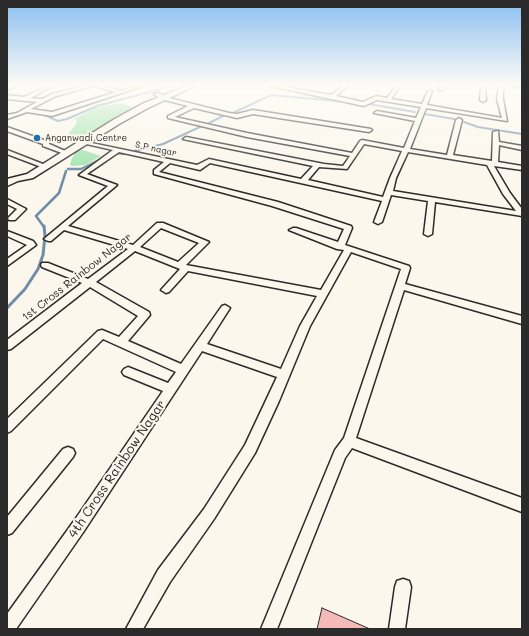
<!DOCTYPE html>
<html>
<head>
<meta charset="utf-8">
<style>
  body { margin:0 }
  #map { position:relative; width:529px; height:636px; overflow:hidden; background:#fbf7ec; font-family:Mali,sans-serif }
  canvas { display:block }
  .frame { position:absolute; inset:0; border:8px solid #2b2b2b; pointer-events:none }
</style>
</head>
<body>
<div id="map">
<canvas width="529" height="636"></canvas>
<div class="frame"></div>
</div>
<script>
const context = document.querySelector('canvas').getContext('2d');
context.lineJoin = 'round';
function fillPath(path, color) { context.fillStyle = color; context.fill(path, 'evenodd'); }
const poly = rows => new Path2D(rows.map(r => 'M' + r).join(''));
function stroke(path, color, width, dash) { context.strokeStyle = color; context.lineWidth = width; context.lineCap = dash ? 'butt' : 'round'; context.setLineDash(dash || []); context.stroke(path); }
function write(font, color, halo, rows, align = 'center') {
  context.font = font + ' Mali,sans-serif'; context.lineWidth = 4; context.setLineDash([]); context.textBaseline = 'middle'; context.strokeStyle = halo; context.fillStyle = color; for (const [text, x, y, turn = 0] of rows) {
    context.save(); context.translate(x, y); context.rotate((+turn || 0) * Math.PI / 180); context.textAlign = isNaN(turn) ? turn : align; if (halo) context.strokeText(text, 0, 0); context.fillText(text, 0, 0); context.restore();
  }
}
fillPath(poly([
  [119,103,135,108,117,117,80,139,67,136,76,124,77,120,74,119,95,108],
  [81,150,83,150,101,156,85,165,73,166,70,165,72,158,76,152]
]), '#a1e4ae');
stroke(poly([
  [363,103,415,112],
  [233,113,271,95,347,102],
  [42,114,58,121,67,119,97,106,176,85],
  [425,114,454,119],
  [7,115,18,113],
  [464,122,478,127,522,134],
  [209,123,223,116],
  [151,147,163,144,202,126]
]), '#708ea8', 2);
stroke(poly([
  [135,151,155,146],
  [114,153,125,154],
  [68,169,81,169,105,157],
  [44,227,36,216,59,193,66,171]
]), '#708ea8', 2.5);
stroke(poly([
  [7,308,25,289,38,269,43,255,45,236,44,226]
]), '#708ea8', 3);
const building = poly([
  [322,608,370,629,317,629,322,608]
]);
fillPath(building, '#f5b9b7');
stroke(building, '#2b2b2b', 1);
const street = poly([
  [13,85,18,85,7,90,7,87,13,85],
  [49,85,54,85,31,98,42,99,52,94,87,85,99,85,121,91,140,85,146,85,52,116,27,112,7,119,7,115,17,113,37,102,7,99,7,95,24,97,49,85],
  [93,86,116,92,52,112,31,109,56,96,93,86],
  [266,85,274,85,331,95,345,85,349,85,336,96,363,102,376,96,387,98,397,85,401,85,391,99,422,104,428,91,430,90,432,91,427,105,502,118,497,99,499,85,503,85,503,99,507,121,426,108,410,149,447,155,456,120,459,118,462,120,453,155,492,161,493,132,498,131,499,142,522,146,522,150,499,145,498,162,522,166,522,170,494,166,510,193,522,209,522,216,435,202,432,234,428,236,424,234,428,201,391,195,382,222,378,224,374,222,382,201,210,163,200,170,170,163,159,172,278,202,351,226,352,228,345,245,409,266,410,268,405,284,522,316,522,324,404,290,356,438,522,498,522,512,352,448,345,458,277,629,261,629,335,450,344,438,401,269,351,252,310,326,279,401,255,453,214,519,170,582,143,629,126,629,158,570,204,509,245,445,277,377,202,351,84,531,16,629,7,629,7,614,74,521,163,391,124,375,122,372,124,369,128,367,168,383,176,372,103,339,11,431,7,433,7,419,98,331,102,330,119,337,138,316,90,287,11,349,7,350,7,340,82,283,42,267,41,265,42,263,48,263,88,279,128,249,64,230,51,241,48,241,44,239,108,186,79,175,113,150,82,143,82,141,197,165,209,159,301,179,313,166,183,139,186,137,324,164,343,166,350,156,247,137,168,118,168,116,188,106,161,99,154,94,158,93,165,97,229,113,237,114,253,110,371,129,372,130,369,132,253,114,237,118,194,108,175,117,247,133,352,153,360,141,362,140,404,148,415,121,374,113,377,111,416,118,421,107,377,100,364,106,266,85],
  [364,144,402,151,390,178,383,197,308,180,319,167,347,169,364,144],
  [119,152,164,162,154,170,154,174,272,206,344,229,338,242,296,228,293,228,289,230,337,249,344,250,321,290,186,265,209,242,163,223,157,223,133,245,68,226,117,185,87,174,119,152],
  [408,152,487,165,503,194,516,211,393,191,396,178,408,152],
  [161,228,199,243,178,262,140,247,161,228],
  [135,251,180,269,161,290,166,293,169,292,188,271,317,296,300,326,281,369,207,344,230,308,225,305,222,306,181,364,128,341,150,315,149,312,96,282,135,251],
  [444,85,448,85,443,90,439,90,439,88,444,85],
  [481,85,485,85,486,100,483,102,480,100,481,85],
  [511,85,522,85,522,87,513,86,511,85],
  [7,127,49,142,49,144,70,153,67,155,43,146,43,144,7,131,7,127],
  [7,150,48,166,49,167,44,168,7,154,7,150],
  [7,199,26,209,15,220,9,220,8,218,17,209,7,204,7,199],
  [7,231,33,241,36,245,7,266,7,259,27,245,7,236,7,231],
  [68,447,73,449,75,453,73,457,12,533,7,535,7,517,63,449,68,447],
  [403,579,409,581,411,587,405,629,389,629,395,587,397,581,403,579]
]);
const secondary = poly([
  [189,85,197,85,148,108,119,124,33,178,18,181,7,186,7,179,27,174,113,120,142,104,189,85]
]);
stroke(street, '#2b2b2b', 3);
stroke(secondary, '#2b2b2b', 3);
fillPath(street, '#fbf7ec');
fillPath(secondary, '#fbf7ec');
const sky = context.createLinearGradient(0, 0, 0, 174);
sky.addColorStop(0, '#8abff0');
sky.addColorStop(0.49, '#fdfbf6');
sky.addColorStop(1, '#fdfbf600');
context.fillStyle = sky;
context.fillRect(0, 0, 529, 174);
for (const [x, y, r, color] of [
  [37,138,4,"#1f6fb2"]
]) { const dot = new Path2D(); dot.arc(x, y, r, 0, 2 * Math.PI); context.fillStyle = color; context.fill(dot); stroke(dot, '#fbf7ec', 1.5); }
write('9px', '#2b2b2b', '#fbf7ec', [
  ["Anganwadi Centre",45,138]
], 'left');
write('9px', '#2b2b2b', '#fbf7ec', [
  ["S.P nagar",156,149,12]
]);
write('11px', '#2b2b2b', '#fbf7ec', [
  ["1st Cross Rainbow Nagar",77,277,-38]
]);
write('13px', '#2b2b2b', '#fbf7ec', [
  ["4th Cross Rainbow Nagar",117,469,-56]
]);
</script>
</body>
</html>
